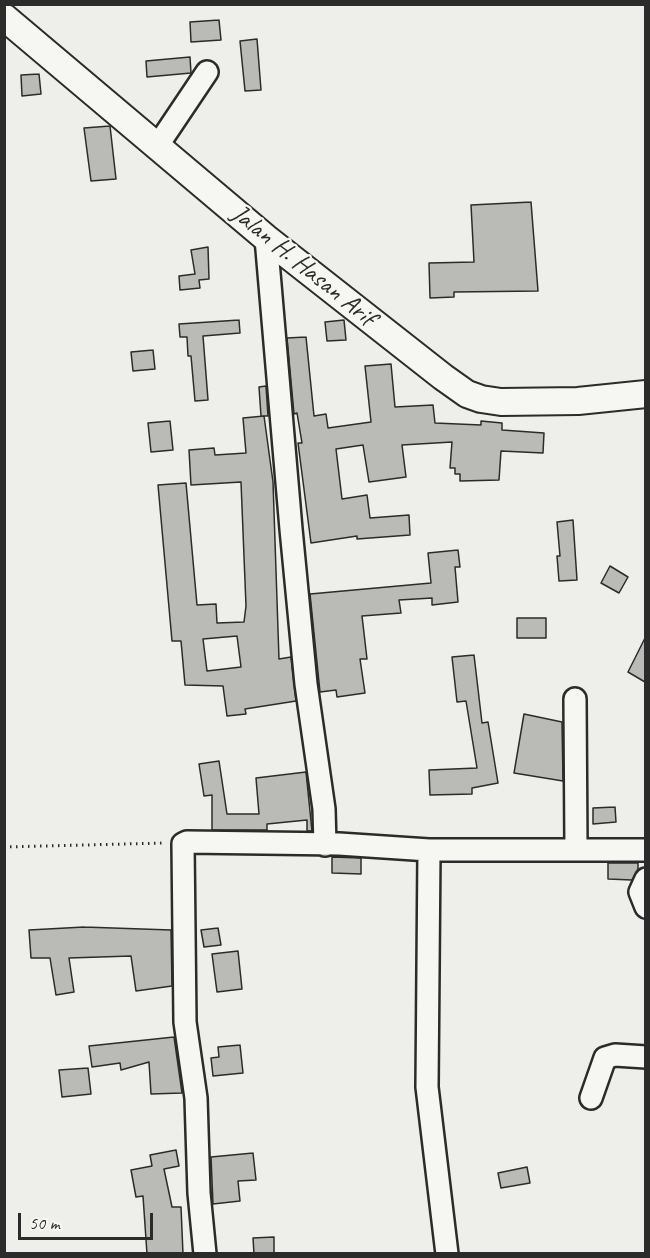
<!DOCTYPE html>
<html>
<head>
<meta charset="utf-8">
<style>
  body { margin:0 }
  #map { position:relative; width:650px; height:1258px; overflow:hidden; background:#eeeeea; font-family:Caveat,sans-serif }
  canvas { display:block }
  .frame { position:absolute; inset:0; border:6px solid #2b2b2b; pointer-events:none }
  .scale { position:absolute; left:18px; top:1213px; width:135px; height:27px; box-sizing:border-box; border:3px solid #2b2b2b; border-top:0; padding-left:8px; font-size:18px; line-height:21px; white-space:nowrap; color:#2b2b2b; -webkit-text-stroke:4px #f6f6f2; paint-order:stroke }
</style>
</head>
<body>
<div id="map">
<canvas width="650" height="1258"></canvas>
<div class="frame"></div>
<div class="scale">50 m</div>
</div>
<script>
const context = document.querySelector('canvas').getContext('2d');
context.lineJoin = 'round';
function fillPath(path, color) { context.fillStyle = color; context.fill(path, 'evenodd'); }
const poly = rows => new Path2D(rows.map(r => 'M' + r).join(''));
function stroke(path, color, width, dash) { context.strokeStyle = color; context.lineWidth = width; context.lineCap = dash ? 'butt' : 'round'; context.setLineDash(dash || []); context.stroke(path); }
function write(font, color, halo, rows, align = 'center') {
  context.font = font + ' Caveat,sans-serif'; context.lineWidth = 4.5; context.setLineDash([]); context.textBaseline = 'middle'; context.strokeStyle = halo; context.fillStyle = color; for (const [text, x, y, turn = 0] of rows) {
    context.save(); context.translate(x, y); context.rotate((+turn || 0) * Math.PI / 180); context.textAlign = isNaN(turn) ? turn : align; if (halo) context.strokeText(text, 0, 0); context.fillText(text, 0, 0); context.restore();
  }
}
const building = poly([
  [219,20,221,40,191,42,190,22,219,20],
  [257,39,261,90,245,91,240,41,257,39],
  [190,57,191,73,147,77,146,61,190,57],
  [39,74,41,94,22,96,21,75,39,74],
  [110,126,116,179,91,181,84,128,110,126],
  [531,202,538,291,454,292,454,297,430,298,429,263,474,262,471,205,531,202],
  [208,247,209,279,199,280,200,288,180,290,179,276,195,274,191,250,208,247],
  [239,320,240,333,203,336,208,400,195,401,191,356,188,356,187,337,180,337,179,324,239,320],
  [344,320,346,340,327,341,325,322,344,320],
  [306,337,314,416,326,414,328,428,371,422,365,366,391,364,395,407,433,405,435,423,481,425,481,421,502,423,502,430,544,433,543,453,501,451,499,480,460,481,460,474,455,474,455,468,450,468,452,442,402,445,406,477,369,482,363,445,336,449,342,499,367,495,370,518,409,515,410,535,357,539,357,536,311,543,298,443,302,443,297,413,294,414,287,338,306,337],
  [153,350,155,369,133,371,131,352,153,350],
  [266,386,268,416,261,416,259,387,266,386],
  [264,416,273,482,279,659,291,657,296,701,245,709,246,714,227,716,223,686,185,685,181,641,172,641,158,485,186,483,197,605,216,604,217,623,244,622,246,606,241,482,191,485,189,450,214,448,215,455,246,453,243,418,264,416],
  [237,636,241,667,207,671,203,639,237,636],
  [170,421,173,450,151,452,148,423,170,421],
  [573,520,577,580,559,581,557,556,560,556,557,522,573,520],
  [458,550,460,567,455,567,458,602,432,605,432,598,399,600,401,613,362,616,367,659,360,659,365,693,337,697,336,690,320,692,310,594,431,583,428,553,458,550],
  [610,566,628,577,619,593,601,583,610,566],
  [517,618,546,618,546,638,517,638,517,618],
  [645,638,645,682,628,672,645,638],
  [474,655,482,723,488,722,498,783,472,788,472,794,430,795,429,770,477,768,466,701,457,702,452,657,474,655],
  [524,714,562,722,563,781,514,773,524,714],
  [219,761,227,814,259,814,256,778,306,772,312,831,307,831,307,820,267,824,267,830,212,830,212,795,204,796,199,764,219,761],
  [615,807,616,822,593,824,593,808,615,807],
  [332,857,361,858,361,874,332,873,332,857],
  [608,863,638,863,638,869,632,880,608,879,608,863],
  [84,927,171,930,172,986,136,991,131,956,69,958,74,992,56,995,50,958,31,958,29,930,84,927],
  [218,928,221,945,204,947,201,930,218,928],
  [238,951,242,989,217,992,212,954,238,951],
  [174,1037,182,1093,151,1094,149,1062,121,1070,120,1063,92,1067,89,1046,174,1037],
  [240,1045,243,1073,213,1076,211,1058,219,1057,218,1047,240,1045],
  [88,1068,91,1094,62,1097,59,1070,88,1068],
  [176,1150,179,1166,164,1169,172,1207,181,1207,183,1254,147,1254,143,1196,136,1197,131,1170,152,1166,150,1155,176,1150],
  [253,1153,256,1180,238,1181,240,1201,213,1204,211,1157,253,1153],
  [527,1167,530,1183,501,1188,498,1173,527,1167],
  [274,1237,274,1254,254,1254,253,1238,274,1237]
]);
fillPath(building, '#babab7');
stroke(building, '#2b2b2b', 1.5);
const minor = poly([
  [158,145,207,72],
  [266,238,291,529,306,684,324,809,325,845],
  [575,699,576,849],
  [429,850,427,1087,447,1254],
  [646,879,640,892,646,907],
  [591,1098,605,1058,615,1055,646,1057],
  [205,1254,199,1193,196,1098,185,1022,183,844,187,842,339,844,429,850,646,850]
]);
const major = poly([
  [4,17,266,238,443,377,467,394,481,399,501,402,578,401,646,394]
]);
stroke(minor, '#2b2b2b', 26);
stroke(major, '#2b2b2b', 30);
stroke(poly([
  [4,847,165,843]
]), '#2b2b2b', 3, [1.5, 4.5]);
stroke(minor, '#f6f6f2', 21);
stroke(major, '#f6f6f2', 26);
write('26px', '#2b2b2b', '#f6f6f2', [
  ["Jalan H. Hasan Arif",303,266,39]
]);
</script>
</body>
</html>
